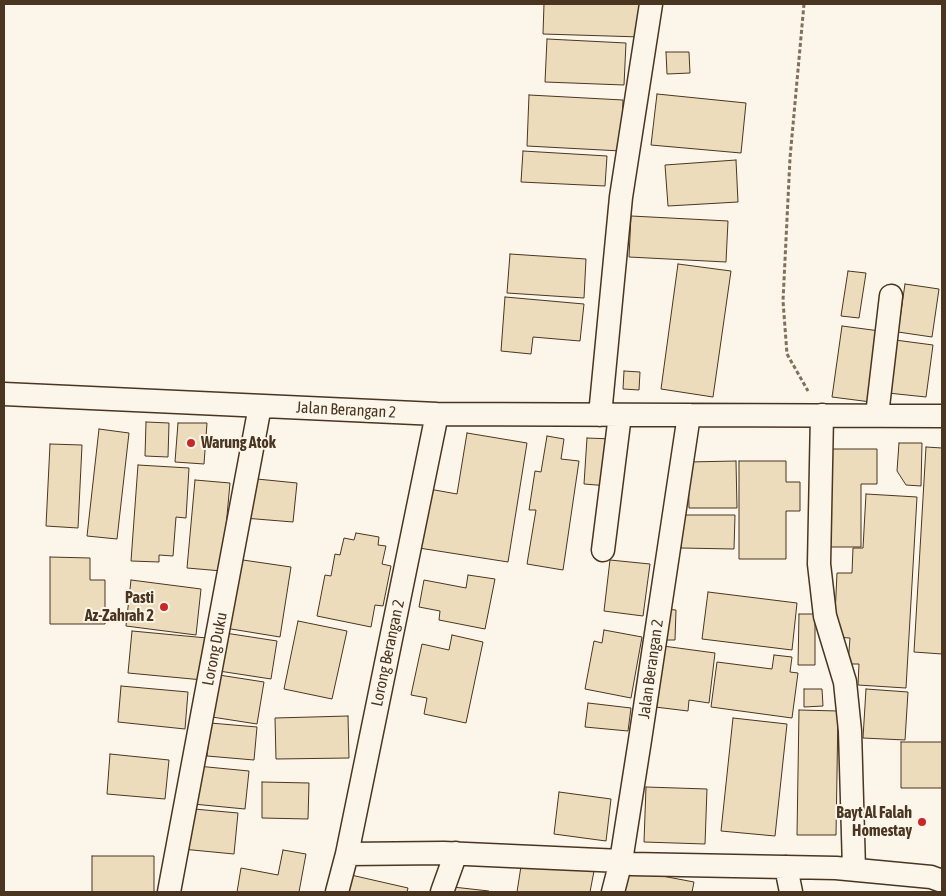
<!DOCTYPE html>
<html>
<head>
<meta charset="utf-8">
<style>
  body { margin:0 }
  #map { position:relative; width:946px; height:896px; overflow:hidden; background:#fbf6e9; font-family:"Asap Condensed",sans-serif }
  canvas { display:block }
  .frame { position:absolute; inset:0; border:5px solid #4a3520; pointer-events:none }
</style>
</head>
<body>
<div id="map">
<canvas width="946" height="896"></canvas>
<div class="frame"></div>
</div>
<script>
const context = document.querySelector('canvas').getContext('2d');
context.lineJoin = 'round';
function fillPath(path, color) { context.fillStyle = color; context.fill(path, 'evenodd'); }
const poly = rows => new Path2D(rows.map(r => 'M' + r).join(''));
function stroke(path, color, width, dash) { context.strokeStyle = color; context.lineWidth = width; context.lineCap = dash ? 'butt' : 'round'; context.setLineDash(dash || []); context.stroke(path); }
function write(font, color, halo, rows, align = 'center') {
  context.font = font + ' "Asap Condensed",sans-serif'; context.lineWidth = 4; context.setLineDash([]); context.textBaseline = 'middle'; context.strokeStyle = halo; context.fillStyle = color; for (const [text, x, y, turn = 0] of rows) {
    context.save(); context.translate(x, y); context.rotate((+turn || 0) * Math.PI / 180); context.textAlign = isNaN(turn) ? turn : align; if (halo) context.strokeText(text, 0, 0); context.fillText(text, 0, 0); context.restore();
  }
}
const building = poly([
  [544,4,642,4,641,37,543,34,544,4],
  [547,39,626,43,624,85,545,82,547,39],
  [666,52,689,52,690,73,667,74,666,52],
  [657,94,746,103,741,153,651,145,657,94],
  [529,95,623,100,621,151,527,146,529,95],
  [523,151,607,156,605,186,521,182,523,151],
  [736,160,738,202,668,206,665,165,736,160],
  [631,216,728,221,726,262,629,257,631,216],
  [510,254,586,259,584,298,507,293,510,254],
  [678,264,731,271,713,397,661,389,678,264],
  [848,271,866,273,859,318,841,316,848,271],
  [905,284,939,289,932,337,898,332,905,284],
  [505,297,584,304,580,341,533,337,531,354,501,351,505,297],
  [842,326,880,331,871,402,832,397,842,326],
  [895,340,933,345,926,397,888,393,895,340],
  [624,371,640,372,639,390,623,389,624,371],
  [146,422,169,423,168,457,145,456,146,422],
  [178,423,207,423,204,464,175,462,178,423],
  [99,429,129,433,117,539,87,536,99,429],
  [467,433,527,443,508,562,419,548,429,489,457,494,467,433],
  [547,436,564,439,561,459,579,461,563,570,527,564,536,510,529,510,535,471,541,472,547,436],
  [587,438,613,439,609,486,584,484,587,438],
  [899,443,922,443,921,486,906,485,897,471,899,443],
  [50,444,82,445,78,528,46,526,50,444],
  [926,447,942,448,942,654,914,652,926,447],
  [825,449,877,449,877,484,861,484,861,547,824,547,825,449],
  [736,461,737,508,689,508,688,462,736,461],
  [739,461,786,461,786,482,800,482,800,511,786,511,786,559,739,559,739,461],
  [138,465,189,468,186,518,176,517,173,556,159,555,159,562,131,561,138,465],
  [247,478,297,483,293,522,244,518,247,478],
  [195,480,230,483,222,571,187,568,195,480],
  [866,494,917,497,906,688,858,685,859,664,848,664,850,638,834,637,837,573,852,573,853,548,863,548,866,494],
  [682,515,735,515,734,549,681,548,682,515],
  [356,533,379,537,378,545,386,546,382,564,391,566,383,606,375,605,371,627,317,616,325,575,331,576,335,554,340,555,344,538,354,540,356,533],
  [50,557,90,558,90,580,105,580,105,624,50,624,50,557],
  [236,559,291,567,280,637,225,628,236,559],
  [610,560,650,564,643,616,604,611,610,560],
  [468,575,495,579,485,629,439,620,440,611,419,607,424,580,466,588,468,575],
  [131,580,201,589,196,635,126,626,131,580],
  [708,592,797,603,792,650,702,639,708,592],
  [663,609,676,610,675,640,662,640,663,609],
  [799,614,815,614,815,665,798,665,799,614],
  [298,621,347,631,332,699,284,689,298,621],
  [604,630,642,637,631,698,585,689,594,641,602,643,604,630],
  [132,631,207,638,203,680,128,673,132,631],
  [225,633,277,641,271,679,219,671,225,633],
  [452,635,483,642,466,723,424,714,427,698,411,695,422,644,449,650,452,635],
  [663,646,715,653,709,703,689,700,688,711,655,707,663,646],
  [774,655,792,657,790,672,798,673,792,718,711,707,717,662,772,669,774,655],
  [219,675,264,682,257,724,212,717,219,675],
  [121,686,188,692,185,729,118,722,121,686],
  [804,689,822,689,823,706,804,707,804,689],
  [866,689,908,692,905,740,863,738,866,689],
  [588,703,631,708,628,731,585,727,588,703],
  [799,710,838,711,836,835,797,835,799,710],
  [348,716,349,758,276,759,275,718,348,716],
  [733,718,787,724,775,836,721,831,733,718],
  [210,723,257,727,254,760,207,756,210,723],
  [901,742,942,742,942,788,901,788,901,742],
  [110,754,169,760,165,799,107,794,110,754],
  [197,766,249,771,245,809,193,804,197,766],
  [262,782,309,783,308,819,262,818,262,782],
  [646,787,707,789,705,844,644,842,646,787],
  [559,792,611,799,606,841,554,834,559,792],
  [194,809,238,813,234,854,182,849,194,809],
  [283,850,306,854,299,892,237,892,241,868,278,875,283,850],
  [92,856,154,856,154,892,92,892,92,856],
  [522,860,594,871,590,892,517,892,522,860],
  [625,869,694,882,692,892,621,892,625,869],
  [351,875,408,888,407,892,347,892,351,875],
  [453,887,489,891,489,892,452,892,453,887]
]);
fillPath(building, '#ecdcbc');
stroke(building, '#4a3520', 1);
const street = poly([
  [4,394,437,414,942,416],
  [600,415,621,197,651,4],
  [822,415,819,564,825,616,845,682,850,731,854,869],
  [877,415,891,296],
  [603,550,620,415],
  [347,854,444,853,621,861,631,864,836,868,931,877,942,881],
  [786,867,791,892],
  [169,892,260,406],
  [337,892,347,854,437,414],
  [442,892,456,853],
  [613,892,621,861,640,740,689,415]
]);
stroke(street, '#4a3520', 25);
stroke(poly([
  [804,4,790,158,783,301,787,354,808,391]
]), '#7f6f5c', 3, [4, 2.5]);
stroke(street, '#fbf6e9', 22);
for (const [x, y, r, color] of [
  [191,443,5,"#c62828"],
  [164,607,5,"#c62828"],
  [922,822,5,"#c62828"]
]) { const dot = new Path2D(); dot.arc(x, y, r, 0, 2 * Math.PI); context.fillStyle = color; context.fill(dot); stroke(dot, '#fbf6e9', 2); }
write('16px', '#4a3520', '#fbf6e9', [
  ["Jalan Berangan 2",346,410,3],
  ["Lorong Duku",215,649,-79],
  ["Lorong Berangan 2",388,653,-78],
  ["Jalan Berangan 2",651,669,-82]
]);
write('bold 16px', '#4a3520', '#fbf6e9', [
  ["Warung Atok",201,443,"left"],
  ["Pasti",154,598],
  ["Az-Zahrah 2",154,616],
  ["Bayt Al Falah",912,813],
  ["Homestay",912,831]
], 'right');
</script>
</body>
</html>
